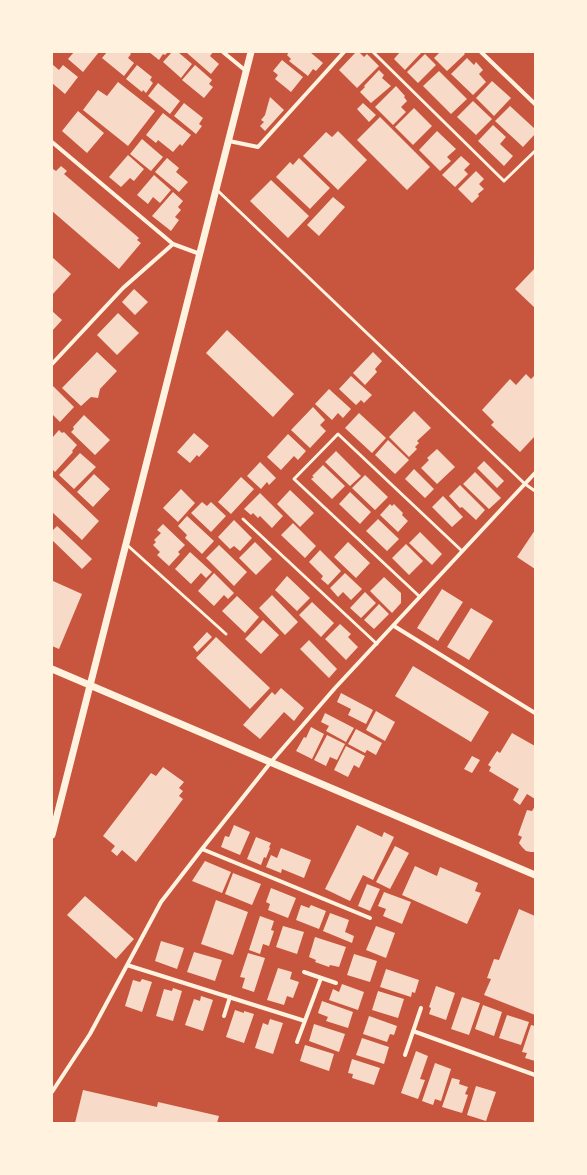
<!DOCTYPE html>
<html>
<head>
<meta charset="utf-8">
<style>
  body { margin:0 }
  #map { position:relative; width:587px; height:1175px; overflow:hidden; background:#c8553d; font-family:"Roboto Condensed",sans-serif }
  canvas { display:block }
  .frame { position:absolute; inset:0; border:53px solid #fff3e0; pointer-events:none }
</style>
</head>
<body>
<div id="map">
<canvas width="587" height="1175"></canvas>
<div class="frame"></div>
</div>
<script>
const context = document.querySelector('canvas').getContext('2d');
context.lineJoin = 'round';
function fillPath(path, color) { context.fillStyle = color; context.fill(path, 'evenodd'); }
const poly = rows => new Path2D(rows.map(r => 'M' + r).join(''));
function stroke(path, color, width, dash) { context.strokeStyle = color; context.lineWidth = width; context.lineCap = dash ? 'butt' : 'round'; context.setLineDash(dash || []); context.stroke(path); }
fillPath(poly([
  [74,52,99,52,83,72,68,59],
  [107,52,129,52,131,54,128,58,134,63,124,76,102,58],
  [149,52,168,52,165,55,163,54,159,60],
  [172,52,178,52,192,64,181,78,163,62],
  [188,52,213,52,210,56,219,64,211,74,187,53],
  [289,52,310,52,323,63,316,71,313,69,308,76,289,61,291,59,287,55],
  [356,52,359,52,364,57,367,54,379,66,357,88,339,70],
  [400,52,422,52,405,70,394,59],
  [440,52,463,52,465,54,447,71,434,58],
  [425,54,436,65,418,83,407,72],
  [467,58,474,65,476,62,483,70,479,74,486,82,473,95,451,74],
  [282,60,303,77,291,92,275,79,278,75,273,71],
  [52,64,59,70,63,65,78,77,65,94,52,83],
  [137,65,152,77,150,80,153,83,146,93,143,90,142,92,126,79],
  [195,65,212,80,209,84,213,87,204,98,182,80],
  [379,70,384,75,382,78,391,86,371,103,360,92,365,87,364,86],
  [439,71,467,99,451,114,423,86],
  [492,81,511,98,494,116,476,98],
  [118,82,155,111,128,146,83,110,98,90,107,96],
  [158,83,180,101,170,114,148,96],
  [396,86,405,96,404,97,407,101,401,107,406,112,393,125,375,107],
  [270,97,284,110,265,131,260,126,264,122,261,120,265,115],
  [473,101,492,119,476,135,457,117],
  [184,103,203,118,199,124,202,126,196,134,174,116],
  [363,103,376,115,369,122,357,109],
  [510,106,535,129,535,134,523,147,495,121],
  [414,108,432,126,413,145,395,127],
  [78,111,104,133,87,153,62,131],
  [163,113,191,135,182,146,180,144,173,152,158,140,156,143,146,135],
  [380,117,430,167,407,190,357,140],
  [493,125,506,137,500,144,513,156,504,166,478,141],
  [338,131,367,160,338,190,303,156,326,132,332,137],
  [437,131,456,149,447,157,451,161,440,171,419,150],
  [142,139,163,157,151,171,130,154],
  [128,155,144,169,134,181,130,178,121,187,109,177],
  [461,156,470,164,464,170,468,174,455,187,442,175],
  [167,158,179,168,176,172,188,182,179,192,155,172],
  [299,158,330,188,310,209,276,177,290,162,293,165],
  [61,166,67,171,64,174,139,238,137,240,141,243,119,269,52,211,52,170,53,169,56,171],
  [476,171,484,179,479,184,484,189,478,194,479,196,472,203,458,189],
  [154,175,171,190,160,203,153,197,148,204,137,195],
  [271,180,309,216,288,238,250,201],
  [173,192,183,201,178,207,181,210,175,217,179,220,171,231,152,216],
  [333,197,345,207,319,236,307,225],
  [52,257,71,274,52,295],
  [535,268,535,308,515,289],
  [134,289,148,302,135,315,122,302],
  [52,311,62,320,52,331],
  [118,313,139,333,117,355,97,335],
  [227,330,294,394,273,417,206,353],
  [97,352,117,371,100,389,98,398,91,397,81,406,62,388],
  [373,352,382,361,375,369,377,372,365,385,353,373],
  [526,374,531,379,535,375,535,436,520,452,491,425,494,422,482,410,510,379,516,385],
  [351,376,372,395,364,403,361,400,356,405,339,389],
  [53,386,74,407,60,422,52,414],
  [329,389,351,409,343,418,338,413,332,420,315,404],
  [313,407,325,420,320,425,326,431,310,448,291,430],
  [414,411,431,428,417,441,419,443,415,447,417,449,409,457,389,437],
  [359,413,386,438,372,453,345,428],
  [84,415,110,440,95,455,71,432,74,429,73,427],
  [59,430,62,433,64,432,77,445,72,451,73,452,55,472,52,469,52,438],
  [194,433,209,446,199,457,197,455,190,463,177,452],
  [288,434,306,451,298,460,294,456,281,470,267,457],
  [388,440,409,460,395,474,375,455],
  [437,449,455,467,437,484,421,468,429,460,427,458],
  [336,451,361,476,350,486,325,462],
  [80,453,96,467,74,489,59,475],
  [484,461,504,481,497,488,477,468],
  [260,462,276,478,269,485,267,482,261,489,247,476],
  [323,465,345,486,332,499,311,479,314,477,312,476],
  [414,469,434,489,425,498,405,479],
  [475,472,501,498,489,509,463,484],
  [94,474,110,489,93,507,77,492],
  [365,475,388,497,375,510,352,488],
  [52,476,99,521,82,540,52,512],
  [241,477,254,489,231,514,218,502],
  [460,485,485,510,476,520,462,507,460,508,449,496],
  [181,489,195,503,178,522,163,508],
  [290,490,314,513,300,527,277,504],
  [350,492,371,512,360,524,339,504],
  [260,493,283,516,272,528,260,516,258,518,253,513,251,515,244,509],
  [443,496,463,517,452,527,432,507],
  [202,502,207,506,211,502,226,516,211,532,191,513],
  [390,504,392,506,394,504,403,513,402,515,408,521,398,532,380,515],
  [187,516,214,541,202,554,185,538,187,535,178,526],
  [378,519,399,539,387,551,366,531],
  [234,520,252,538,240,551,234,546,230,549,218,537],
  [293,523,316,546,305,558,281,535],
  [163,524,185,545,178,552,180,554,169,566,157,555,160,552,153,545,156,542,154,540,161,533,157,530],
  [57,526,92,559,82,569,52,540,52,531],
  [535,530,535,569,517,557],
  [420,532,442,554,432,565,409,543],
  [255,542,272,559,256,575,239,558],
  [348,542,370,563,356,578,334,557],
  [406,544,423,561,409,575,392,558],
  [219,545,247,572,234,586,206,558],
  [320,550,341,571,328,585,321,579,323,576,309,562],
  [190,552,212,572,206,578,201,573,191,584,175,569],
  [214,573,234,593,228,599,224,595,214,606,198,591],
  [345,573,362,589,351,600,343,592,338,597,330,588],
  [287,576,310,598,297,611,275,590],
  [384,577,401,593,401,603,392,613,370,591],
  [53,581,82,594,59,649,52,646,52,585],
  [442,589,463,602,438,641,417,628],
  [365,592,376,603,361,618,350,608],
  [272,595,298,622,285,635,259,608],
  [237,596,259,617,245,633,222,611],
  [312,602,334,623,321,637,299,615],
  [379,604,389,614,374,629,364,620],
  [471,608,493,621,469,660,447,647],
  [263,620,279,635,261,654,245,639],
  [340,624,351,634,348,637,358,647,346,660,325,639],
  [207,632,212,637,197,652,193,647],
  [216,637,270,688,250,709,196,658],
  [309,640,337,669,329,678,300,649],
  [413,666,489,712,471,742,395,696],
  [281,688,304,708,294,721,284,712,260,739,243,725,272,692,275,695],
  [341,693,373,710,366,724,348,715,351,709,337,702],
  [376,711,395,722,385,741,366,730],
  [325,713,354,728,346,742,326,731,329,726,321,722],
  [311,727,324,734,312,759,296,751,304,737,306,738],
  [356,729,382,743,376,755,367,750,365,753,348,744],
  [512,733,535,746,535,799,527,794,520,805,513,800,519,789,489,771,491,767,488,765,497,751,500,753],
  [327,735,345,744,337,760,330,757,326,766,314,760],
  [346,746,365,756,359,768,354,765,348,777,334,770],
  [472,756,480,760,472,773,464,769],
  [163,767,184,782,179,788,183,791,179,796,183,799,136,862,122,850,117,856,111,851,115,846,103,836,151,773,156,776],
  [535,806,535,852,531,852,526,851,522,847,519,843,522,837,518,835,527,810,532,811],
  [234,825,250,832,240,855,221,847,225,836,229,837],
  [357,825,382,837,384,832,394,837,373,880,363,875,350,901,325,889],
  [256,837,271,843,269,847,270,848,266,858,264,857,261,865,247,859],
  [395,846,409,853,390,889,376,882],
  [281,848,311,860,304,878,282,869,281,873,266,867,271,855,277,858],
  [205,861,231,872,222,893,192,881],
  [415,866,437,876,440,867,478,883,475,891,481,893,467,924,402,895],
  [233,873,261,884,252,905,225,894],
  [367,884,380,889,370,911,358,906],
  [271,888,296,898,288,918,268,910,270,904,266,902],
  [384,892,411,902,402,924,383,916,386,909,378,906],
  [85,896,134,939,116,959,67,915],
  [216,900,248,912,233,955,201,944],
  [301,905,309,908,311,905,326,911,319,929,296,920],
  [519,909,535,916,535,1015,484,995,491,979,487,978,494,959,499,960],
  [330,913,349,920,345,932,354,936,352,943,323,931],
  [260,916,274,921,271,930,274,931,269,946,263,944,260,954,249,950],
  [283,926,304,932,297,954,276,947],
  [376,926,395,933,386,958,366,950],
  [315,937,346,947,339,967,330,965,329,967,315,962,316,960,309,957],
  [161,941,184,948,177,969,155,961],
  [194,952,222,960,215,981,187,972],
  [248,953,265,958,254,992,242,988,245,978,240,977],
  [354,954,377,961,370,982,347,975],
  [278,968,292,972,290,979,299,982,293,998,287,996,284,1005,267,1000],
  [386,969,419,980,415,993,412,992,411,997,380,987],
  [142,979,152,982,142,1012,125,1006,133,980,140,982],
  [342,984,364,992,358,1010,329,1000,333,989,339,992],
  [436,986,455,993,446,1020,429,1014,431,1008,429,1007],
  [173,988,182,991,173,1021,156,1016,164,989,172,991],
  [378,991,404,999,398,1018,372,1010],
  [201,996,213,1000,203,1031,185,1025,194,999,200,1001],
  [462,997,480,1003,469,1035,451,1029],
  [322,1001,353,1012,348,1028,326,1021,328,1017,318,1013],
  [483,1005,502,1012,494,1036,475,1029],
  [235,1010,244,1013,244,1011,254,1014,244,1043,226,1037],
  [507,1015,529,1022,521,1045,499,1038],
  [369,1016,397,1026,394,1035,390,1034,387,1042,363,1034],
  [270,1019,283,1023,273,1054,255,1048,263,1023,268,1025],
  [314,1024,345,1034,339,1052,309,1041],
  [531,1025,535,1026,535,1061,525,1058,527,1053,522,1052],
  [362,1038,389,1047,384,1064,356,1055],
  [305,1045,334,1054,329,1071,300,1061],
  [416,1051,428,1056,420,1079,425,1080,418,1099,401,1093],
  [352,1059,380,1068,374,1085,352,1078,353,1074,348,1073],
  [435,1063,451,1069,441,1101,435,1099,433,1105,422,1101],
  [452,1078,460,1080,459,1084,468,1087,465,1094,468,1095,462,1113,442,1107],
  [476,1086,496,1092,486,1121,467,1115],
  [83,1090,157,1107,158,1102,219,1116,217,1123,75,1123]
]), '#f7dbc8');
stroke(poly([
  [373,52,504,181,535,151],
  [216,189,525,484,535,491],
  [243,519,377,644],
  [126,544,226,634],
  [419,596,294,479,338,434,462,551]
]), '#fff3e0', 3);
stroke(poly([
  [223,52,246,71],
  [481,52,535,104],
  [229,141,258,147,344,52],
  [52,142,173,244],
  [52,364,123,288,173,244,200,254],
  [394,626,535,713],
  [202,849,370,918],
  [127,965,305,1021],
  [304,972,336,983],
  [224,1016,230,997],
  [413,1031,535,1075],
  [297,1042,321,978],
  [405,1055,421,1008],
  [52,1092,90,1034,161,902,202,849,271,762,335,688,535,473]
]), '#fff3e0', 4);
stroke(poly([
  [52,669,535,875],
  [52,835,251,52]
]), '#fff3e0', 7);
</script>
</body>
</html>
